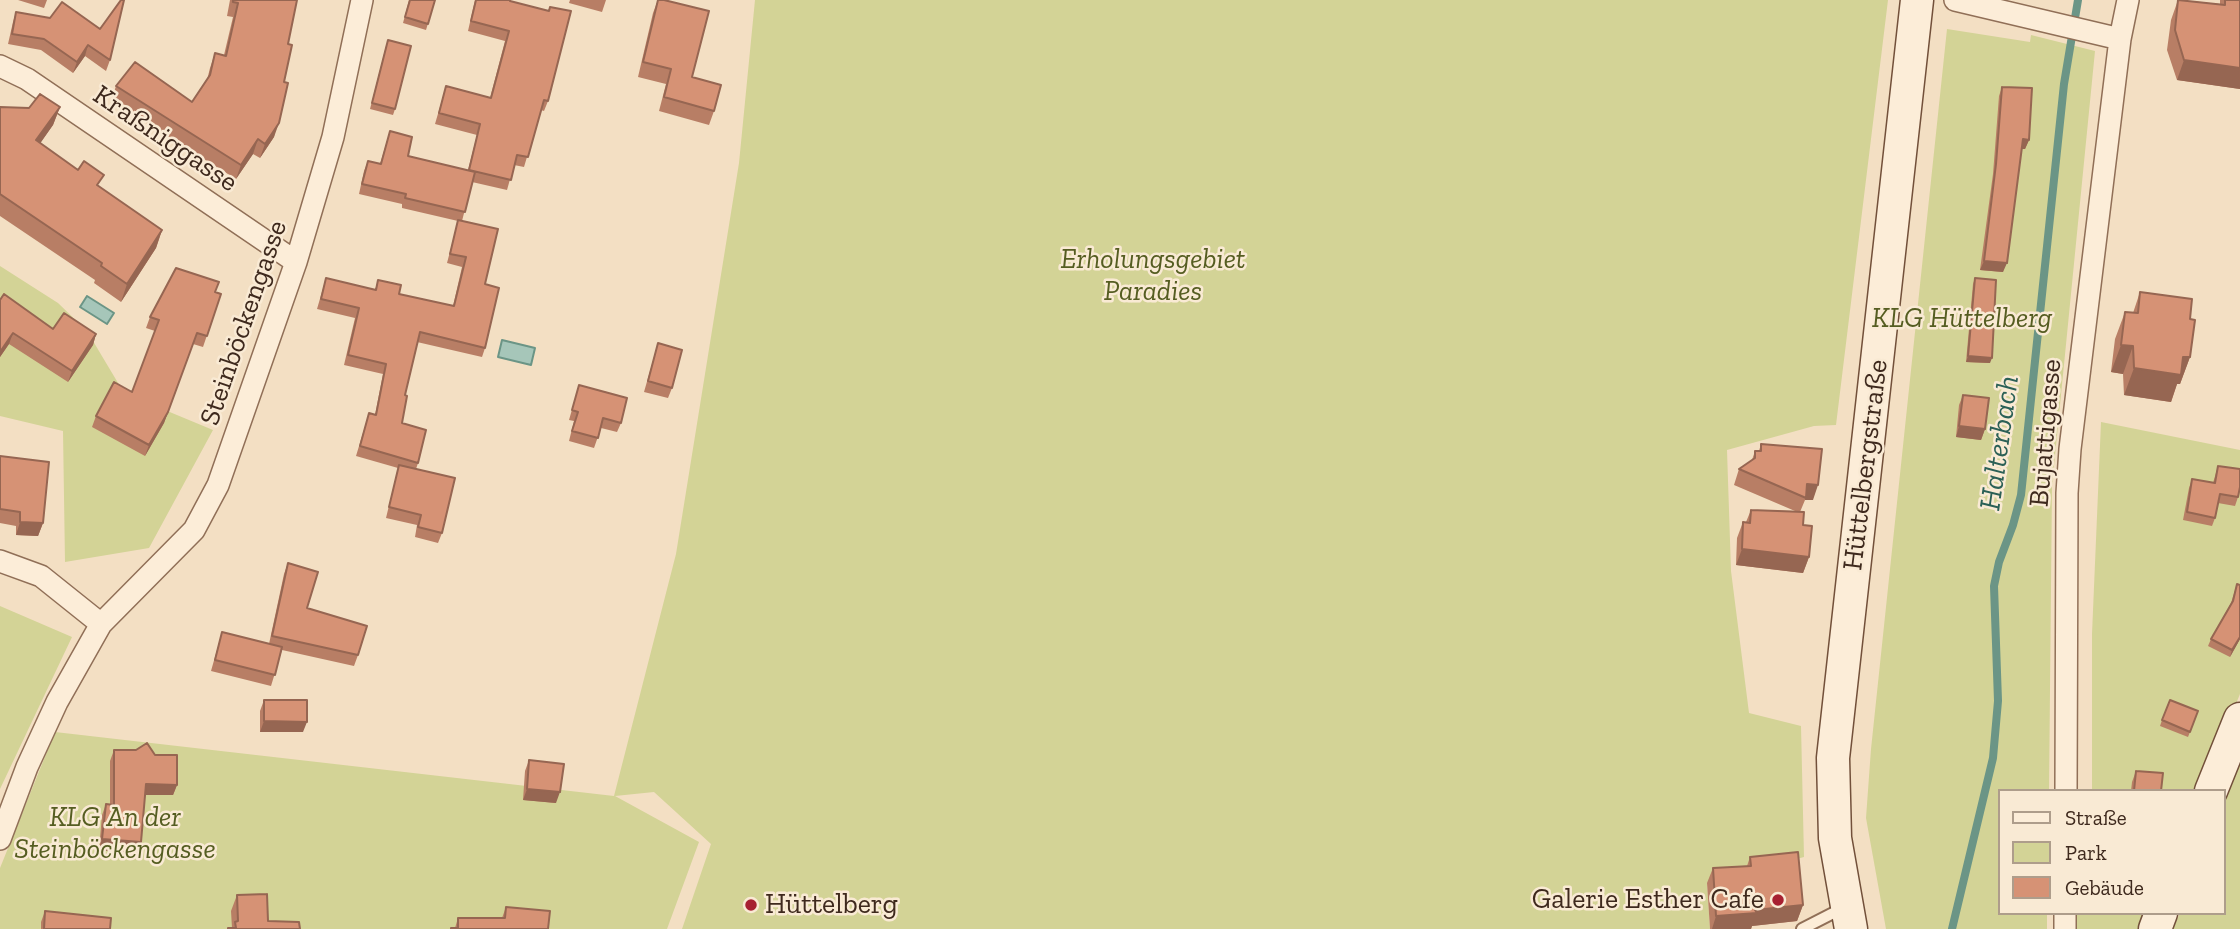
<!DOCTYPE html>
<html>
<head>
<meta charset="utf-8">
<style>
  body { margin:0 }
  #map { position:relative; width:2240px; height:929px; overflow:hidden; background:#f3dfc3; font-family:"Zilla Slab",serif }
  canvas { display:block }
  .legend { position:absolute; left:1998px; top:789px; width:228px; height:126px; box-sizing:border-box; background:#f9ead4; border:2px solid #ae9d8b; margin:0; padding:9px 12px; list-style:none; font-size:21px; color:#3e291d }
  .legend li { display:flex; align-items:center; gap:14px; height:35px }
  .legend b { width:35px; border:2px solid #ae9d8b }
</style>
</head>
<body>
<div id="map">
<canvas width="2240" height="929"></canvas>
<ul class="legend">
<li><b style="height:9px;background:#fcedd8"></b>Straße</li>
<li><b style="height:19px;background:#d3d396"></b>Park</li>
<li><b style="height:19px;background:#d69275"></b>Gebäude</li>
</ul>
</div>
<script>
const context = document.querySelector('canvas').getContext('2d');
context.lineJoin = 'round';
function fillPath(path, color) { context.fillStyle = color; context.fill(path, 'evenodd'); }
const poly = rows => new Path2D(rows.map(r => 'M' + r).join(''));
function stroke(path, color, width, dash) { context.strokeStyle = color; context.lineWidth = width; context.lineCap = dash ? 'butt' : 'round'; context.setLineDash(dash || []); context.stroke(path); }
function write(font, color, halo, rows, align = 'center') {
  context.font = font + ' "Zilla Slab",serif'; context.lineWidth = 5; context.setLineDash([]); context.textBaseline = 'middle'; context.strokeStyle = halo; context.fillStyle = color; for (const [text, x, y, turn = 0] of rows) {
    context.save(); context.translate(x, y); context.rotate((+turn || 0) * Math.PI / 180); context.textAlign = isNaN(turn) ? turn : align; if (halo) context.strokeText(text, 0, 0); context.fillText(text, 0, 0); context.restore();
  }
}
fillPath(poly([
  [755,0,1888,0,1836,425,1814,426,1727,450,1731,571,1749,713,1801,726,1804,857,1707,883,1710,929,682,929,711,844,654,792,615,796,699,842,667,929,0,929,0,868,55,732,614,796,676,554,739,163],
  [1947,29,2030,42,2031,35,2095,51,2052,486,2049,791,2000,791,2000,913,2047,913,2047,929,1886,929,1866,818,1871,749],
  [0,266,58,303,87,331,124,393,213,430,149,548,65,562,63,431,0,416],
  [2101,422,2240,450,2240,694,2200,791,2092,791,2092,634],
  [0,606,72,637,0,789],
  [2240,764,2240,929,2173,929,2180,913,2224,913,2224,803],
  [2077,913,2150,913,2143,929,2077,929]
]), '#d3d396');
const water = poly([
  [87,296,114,313,107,324,80,307,87,296],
  [502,340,535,348,531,365,498,357,502,340]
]);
fillPath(water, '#a6c6b9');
stroke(water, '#6b9586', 2);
stroke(poly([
  [1952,929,1993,758,1998,701,1994,586,1999,562,2013,525,2021,495,2064,84,2078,0]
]), '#6b9586', 8);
const lane = poly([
  [1802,929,1843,908]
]);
const street = poly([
  [1955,0,2120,39],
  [0,66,27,79,296,262],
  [0,561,41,576,101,624],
  [2066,791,2067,493,2070,449,2120,39,2128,0],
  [0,839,27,767,57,702,101,624,194,530,218,485,296,262,333,137,362,0],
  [2065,929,2065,913]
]);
const secondary = poly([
  [2211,791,2240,719],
  [1851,929,1835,838,1833,758,1917,0],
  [2155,929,2161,913]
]);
stroke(lane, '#906f57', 14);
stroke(street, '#906f57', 24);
stroke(secondary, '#72503a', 35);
stroke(lane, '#fcedd8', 10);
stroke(street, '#fcedd8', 21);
stroke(secondary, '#fcedd8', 32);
fillPath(poly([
  [18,0,47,0,44,8],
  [230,0,297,0,288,44,284,82,274,137,260,158,253,154,236,179,111,101,116,86,192,102,207,80,210,68,215,53,224,55,233,17,227,16],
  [409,0,435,0,426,30,403,23],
  [475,0,510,0,548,101,544,111,541,110,524,167,514,165,507,190,472,182,462,221,485,284,485,348,482,357,417,342,405,395,402,423,418,463,416,469,442,533,438,543,415,537,417,525,386,518,398,468,356,456,369,413,375,415,383,374,344,365,355,318,317,309,326,278,375,290,378,280,399,294,453,306,462,267,447,263,458,221,402,208,402,204,359,194,364,171,368,161,380,164,390,131,408,156,468,170,477,135,435,124,446,86,490,98,505,41,468,31],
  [570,0,606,0,602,12,569,3],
  [658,0,692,77,714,111,709,125,659,111,666,84,638,77,653,13],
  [2178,0,2220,4,2220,0,2240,0,2240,89,2177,80,2167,50,2171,20],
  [16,12,50,18,110,60,106,71,85,56,73,73,41,50,8,44,13,22],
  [386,46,395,109,393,115,370,109],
  [2002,87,2029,140,2025,149,2022,149,2003,272,1980,270,1993,174,1999,96],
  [0,107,60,107,53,125,40,143,100,187,162,230,156,248,121,302,94,283,95,280,0,216],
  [1975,278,1990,363,1966,362,1973,284],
  [215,292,221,294,203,347,193,344,164,423,145,456,92,427,96,416,132,392,155,331,146,328,150,317],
  [2140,292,2190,319,2190,357,2180,384,2177,384,2171,402,2124,395,2123,374,2111,372,2115,339,2125,312,2133,313],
  [0,300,53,329,96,334,93,345,68,382,9,344,0,357],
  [658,343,672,388,668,398,644,392],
  [579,385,621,423,617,432,601,428,594,448,569,441,574,421,569,420],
  [1963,395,1985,429,1981,440,1956,437,1959,405],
  [1761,444,1813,500,1805,500,1800,512,1809,557,1803,573,1736,565,1737,538,1743,522,1746,522,1751,510,1795,511,1734,485,1739,469,1752,460,1755,451,1759,451],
  [0,456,43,523,38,536,16,535,16,526,0,523],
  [2218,466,2238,497,2235,506,2218,503,2215,518,2212,526,2183,520,2189,488,2192,479,2213,483],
  [288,563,307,608,358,655,354,666,282,650,271,686,211,671,222,632,269,644,284,574],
  [2237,584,2240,585,2240,639,2230,657,2208,646,2211,639,2231,603],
  [264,700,303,732,260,732,260,711],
  [2198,711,2188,737,2160,726,2162,720],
  [114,750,177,785,173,795,145,795,137,853,99,850,102,815,106,804,110,805,110,761],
  [529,760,556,803,523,800,525,771],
  [2136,771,2161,791,2131,791,2132,782],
  [1750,857,1803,905,1797,921,1752,926,1751,929,1710,929,1707,883,1713,868,1747,866],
  [237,895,268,921,299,922,232,928,231,911],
  [506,907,550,911,455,928,458,918,502,918],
  [45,911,110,929,41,929,41,922]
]), '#b87e65');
fillPath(poly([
  [88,45,85,56,73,73,77,62],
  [2184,60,2240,68,2240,89,2177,80],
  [60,107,53,125,30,158,36,140],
  [279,123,274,137,260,158,265,144],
  [258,139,253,154,236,179,241,165],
  [2023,139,2029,140,2025,149,2019,149],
  [162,230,156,248,121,302,127,284],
  [1984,261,2007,263,2003,272,1980,270],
  [13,333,9,344,0,357,0,352],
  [197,333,164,423,145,456,149,445],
  [96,334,93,345,68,382,72,371],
  [2121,345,2133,346,2123,374,2111,372],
  [1968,356,1992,358,1990,363,1966,362],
  [2183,357,2190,357,2180,384,2177,384,2171,402,2124,395,2134,368],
  [1959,426,1985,429,1981,440,1956,437],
  [1807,484,1818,485,1813,500,1805,500],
  [20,522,43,523,38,536,16,535],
  [1742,549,1809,557,1803,573,1736,565],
  [2240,637,2240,639,2230,657,2232,650],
  [264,721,307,722,303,732,260,732],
  [146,784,177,785,173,795,142,795],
  [527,789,560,792,556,803,523,800],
  [102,839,141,842,137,853,99,850],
  [1803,905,1797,921,1752,926,1751,929,1712,929,1716,916,1755,910]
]), '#966652');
const building = poly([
  [121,0,124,0,110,60,88,45,77,62,44,39,12,34,16,12,50,18,62,2,100,29,121,0],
  [233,0,297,0,288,44,292,45,284,82,288,83,279,123,265,144,258,139,241,165,116,86,135,62,192,102,210,75,215,53,226,56,238,3,233,2,233,0],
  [410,0,435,0,428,24,405,17,410,0],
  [476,0,510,0,510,1,549,11,550,7,571,11,548,101,544,100,528,157,517,155,511,180,469,170,480,124,439,113,446,86,491,98,509,31,471,21,476,0],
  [658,0,664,0,709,11,692,77,721,85,714,111,664,97,671,69,643,62,658,0],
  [2178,0,2225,5,2225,0,2240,0,2240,68,2184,60,2175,30,2178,0],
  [388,40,411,46,395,109,372,103,388,40],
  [2002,87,2032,88,2029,140,2023,139,2007,263,1984,261,1996,164,2002,87],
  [40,94,60,107,36,140,78,170,84,161,104,175,97,185,162,230,127,284,101,266,102,263,0,194,0,107,29,108,40,94],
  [390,131,412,137,408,156,475,172,465,212,405,198,406,194,362,184,368,161,381,164,390,131],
  [458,220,498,229,485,284,499,288,485,348,420,332,405,395,407,396,402,423,426,430,418,463,360,446,369,413,376,415,386,364,348,355,359,308,321,299,326,278,376,290,378,280,401,285,399,294,454,306,466,257,450,254,458,220],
  [176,268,219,282,215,292,221,294,207,336,197,333,168,412,149,445,96,416,114,382,132,392,159,320,150,317,176,268],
  [1975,278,1996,280,1992,358,1968,356,1975,278],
  [2140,292,2192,299,2190,319,2195,320,2190,357,2183,357,2181,375,2134,368,2133,346,2121,345,2125,312,2138,313,2140,292],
  [4,294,53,329,64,313,96,334,72,371,13,333,0,352,0,300,4,294],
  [658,343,682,350,672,388,648,381,658,343],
  [579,385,627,398,621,423,603,418,598,438,572,431,578,412,572,410,579,385],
  [1963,395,1989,398,1985,429,1959,426,1963,395],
  [1761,444,1822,449,1818,485,1807,484,1806,498,1739,469,1755,458,1755,451,1761,451,1761,444],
  [0,456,49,462,43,523,20,522,20,512,0,509,0,456],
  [399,465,455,478,442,533,418,527,421,515,389,507,399,465],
  [2218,466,2240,469,2240,487,2238,497,2220,494,2215,518,2187,512,2192,479,2215,483,2218,466],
  [1751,510,1804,512,1803,525,1812,526,1809,557,1742,549,1743,522,1750,523,1751,510],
  [288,563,318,572,307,608,367,626,358,655,272,636,288,563],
  [2237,584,2240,585,2240,637,2232,650,2211,639,2233,601,2237,584],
  [222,632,282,647,275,675,215,660,222,632],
  [264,700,307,700,307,722,264,721,264,700],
  [2170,700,2198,711,2190,732,2162,720,2170,700],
  [147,743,155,755,177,755,177,785,146,784,141,842,102,839,106,804,114,805,114,750,136,750,147,743],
  [529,760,564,764,560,792,527,789,529,760],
  [2136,771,2163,773,2161,791,2134,791,2136,771],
  [1798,852,1803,905,1755,910,1757,913,1716,916,1713,868,1751,866,1750,857,1798,852],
  [267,894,268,921,299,922,300,929,228,929,228,928,236,928,235,922,238,921,237,895,267,894],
  [506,907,550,911,548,929,451,929,451,928,458,928,458,918,505,918,506,907],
  [45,911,111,918,110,929,44,929,45,911]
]);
fillPath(building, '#d69275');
stroke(building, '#966652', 2);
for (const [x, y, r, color] of [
  [1778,900,7,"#a72031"],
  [751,905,7,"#a72031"]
]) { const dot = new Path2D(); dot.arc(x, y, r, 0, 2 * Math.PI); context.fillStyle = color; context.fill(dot); stroke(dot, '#f9ead4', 2.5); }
write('28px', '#3e291d', '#f9ead4', [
  ["Kraßniggasse",165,139,34],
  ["Steinböckengasse",244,323,-71],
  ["Bujattigasse",2046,433,-85],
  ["Hüttelbergstraße",1866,465,-83]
]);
write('italic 28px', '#555d21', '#f9ead4', [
  ["Erholungsgebiet",1153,260],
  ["Paradies",1153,292],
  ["KLG Hüttelberg",1962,319],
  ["KLG An der",115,818],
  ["Steinböckengasse",115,850]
]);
write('28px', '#3e291d', '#f9ead4', [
  ["Galerie Esther Cafe",1764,900],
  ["Hüttelberg",765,905,"left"]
], 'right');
write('italic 30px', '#2b6056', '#f9ead4', [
  ["Halterbach",2000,443,-82]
]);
</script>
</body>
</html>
